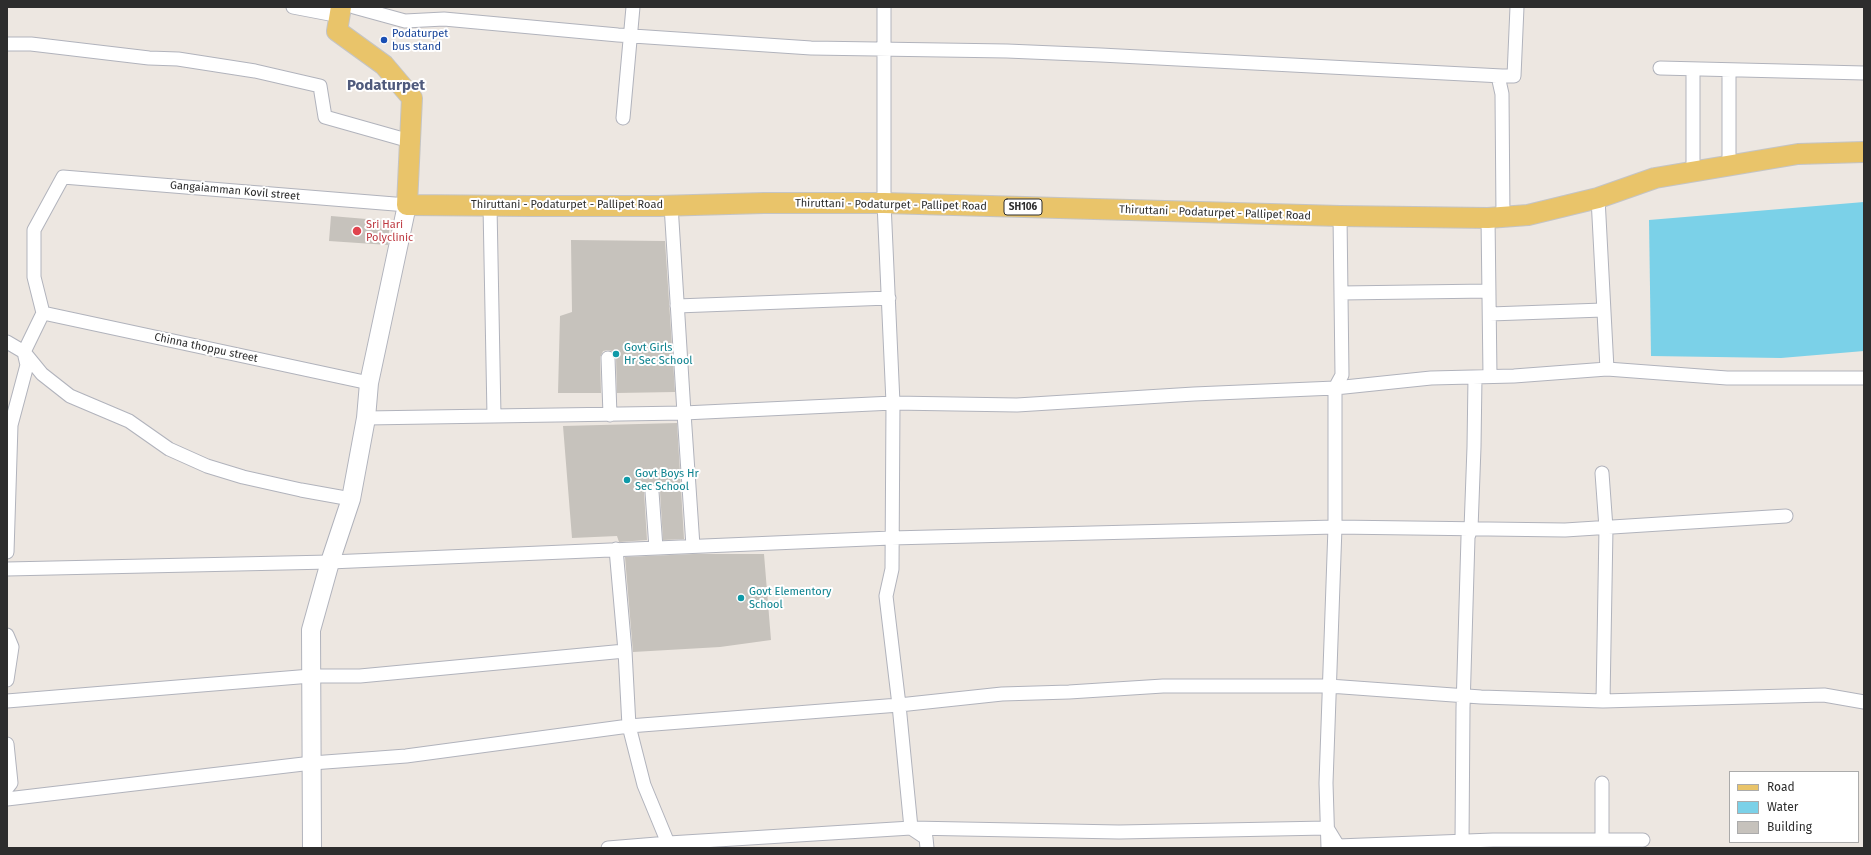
<!DOCTYPE html>
<html>
<head>
<meta charset="utf-8">
<style>
  body { margin:0 }
  #map { position:relative; width:1871px; height:855px; overflow:hidden; background:#ede7e1; font-family:"Fira Sans",sans-serif }
  canvas { display:block }
  .frame { position:absolute; inset:0; border:8px solid #2d2d2d; pointer-events:none }
  .legend { position:absolute; left:1729px; top:771px; width:130px; height:72px; box-sizing:border-box; background:#fff; border:1px solid #ababab; margin:0; padding:5px 7px; list-style:none; font-size:12px; color:#2d2d2d }
  .legend li { display:flex; align-items:center; gap:8px; height:20px }
  .legend b { width:20px; border:1px solid #ababab }
</style>
</head>
<body>
<div id="map">
<canvas width="1871" height="855"></canvas>
<div class="frame"></div>
<ul class="legend">
<li><b style="height:5px;background:#e9c46a"></b>Road</li>
<li><b style="height:11px;background:#7bd1e8"></b>Water</li>
<li><b style="height:11px;background:#c6c2bc"></b>Building</li>
</ul>
</div>
<script>
const context = document.querySelector('canvas').getContext('2d');
context.lineJoin = 'round';
function fillPath(path, color) { context.fillStyle = color; context.fill(path, 'evenodd'); }
const poly = rows => new Path2D(rows.map(r => 'M' + r).join(''));
function stroke(path, color, width, dash) { context.strokeStyle = color; context.lineWidth = width; context.lineCap = dash ? 'butt' : 'round'; context.setLineDash(dash || []); context.stroke(path); }
function write(font, color, halo, rows, align = 'center') {
  context.font = font + ' "Fira Sans",sans-serif'; context.lineWidth = 4; context.setLineDash([]); context.textBaseline = 'middle'; context.strokeStyle = halo; context.fillStyle = color; for (const [text, x, y, turn = 0] of rows) {
    context.save(); context.translate(x, y); context.rotate((+turn || 0) * Math.PI / 180); context.textAlign = isNaN(turn) ? turn : align; if (halo) context.strokeText(text, 0, 0); context.fillText(text, 0, 0); context.restore();
  }
}
fillPath(poly([
  [1864,202,1864,351,1781,358,1651,356,1649,220]
]), '#7bd1e8');
fillPath(poly([
  [331,216,390,221,388,245,329,241],
  [571,240,665,241,675,392,617,393,616,357,612,351,608,350,603,351,600,358,601,393,558,393,560,316,572,312],
  [677,423,684,539,663,540,660,491,658,487,652,484,647,486,644,492,647,540,619,542,617,536,572,538,563,426],
  [694,554,764,554,771,640,720,647,633,652,625,557]
]), '#c6c2bc');
const minor = poly([
  [293,7,340,16],
  [354,7,405,21,444,19,618,35,811,48,1007,51,1101,55,1502,76,1514,76,1517,7],
  [884,7,884,203,893,403,892,569,886,596,899,705,911,828,926,838,927,848],
  [7,44,31,44,149,58,178,59,255,71,320,86,325,117,410,141],
  [1660,68,1864,73],
  [1693,69,1693,172],
  [1729,70,1729,165],
  [1498,76,1502,94,1503,217],
  [623,118,633,7],
  [1598,198,1607,369],
  [671,205,684,413,893,403,1017,405,1194,394,1335,388,1431,378,1514,376,1607,369,1727,378,1864,378],
  [490,206,494,416],
  [1488,218,1490,376],
  [1341,293,1489,291],
  [677,306,889,298],
  [43,313,369,383],
  [1490,314,1603,310],
  [7,342,24,352,42,374,70,396,129,421,169,449,207,466,243,477,301,490,351,499],
  [608,358,610,415],
  [366,418,684,413,693,546],
  [7,424,11,425,27,365,24,352,43,313,34,277,34,230,63,177,407,205],
  [1602,473,1606,528,1603,701],
  [652,492,656,548],
  [616,549,625,651],
  [7,552,11,425],
  [7,569,330,562,891,538,1335,527,1565,530,1786,516],
  [7,635,12,647,7,680],
  [7,701,311,676,360,676,625,651,629,726,644,785,670,848],
  [7,744,11,783,7,788],
  [7,799,312,763,406,756,629,726,899,705,1002,694,1069,692,1163,686,1329,686,1481,697,1603,701,1824,695,1864,702],
  [1602,839,1602,783],
  [1462,842,1463,708,1468,537,1471,529,1474,447,1475,377],
  [608,848,669,843,911,828,1119,832,1327,828,1338,846,1493,840,1643,840],
  [1328,848,1326,783,1335,527,1335,388,1342,375,1340,216]
]);
const secondary = poly([
  [312,848,311,630,330,562,351,499,366,418,369,383,407,205]
]);
const primary = poly([
  [341,7,337,31,384,65,412,98,407,205,529,206,659,206,764,203,884,203,1340,216,1488,218,1528,215,1598,198,1655,178,1798,154,1864,152]
]);
stroke(minor, '#b1b3bc', 15);
stroke(secondary, '#b1b3bc', 20);
stroke(primary, '#c4c4c4', 22);
stroke(minor, '#fff', 13);
stroke(secondary, '#fff', 18);
stroke(primary, '#e9c46a', 20);
for (const [x, y, r, color] of [
  [384,40,4,"#1a4fb4"],
  [357,231,5,"#e0444e"],
  [616,354,4,"#0f9aa8"],
  [627,480,4,"#0f9aa8"],
  [741,598,4,"#0f9aa8"]
]) { const dot = new Path2D(); dot.arc(x, y, r, 0, 2 * Math.PI); context.fillStyle = color; context.fill(dot); stroke(dot, '#fff', 1.5); }
for (const [x, y, w] of [
  [1023,207,38]
]) { const box = new Path2D(); box.roundRect(x - w / 2, y - 8, w, 16, 3); context.fillStyle = '#fff'; context.fill(box); stroke(box, '#2d2d2d', 1); }
write('bold 10px', '#2d2d2d', null, [
  ["SH106",1023,207]
]);
write('11px', '#164399', '#fff', [
  ["Podaturpet",392,34],
  ["bus stand",392,47]
], 'left');
write('11px', '#2d2d2d', '#fff', [
  ["Gangaiamman Kovil street",235,191,5],
  ["Thiruttani - Podaturpet - Pallipet Road",567,205],
  ["Thiruttani - Podaturpet - Pallipet Road",891,205,1],
  ["Thiruttani - Podaturpet - Pallipet Road",1215,213,2],
  ["Chinna thoppu street",206,348,12]
]);
write('11px', '#be3a42', '#fff', [
  ["Sri Hari",366,225],
  ["Polyclinic",366,238]
], 'left');
write('11px', '#0d838f', '#fff', [
  ["Govt Girls",624,348],
  ["Hr Sec School",624,361],
  ["Govt Boys Hr",635,474],
  ["Sec School",635,487],
  ["Govt Elementory",749,592],
  ["School",749,605]
], 'left');
write('bold 15px', '#4f5a7c', '#fff', [
  ["Podaturpet",386,86]
]);
</script>
</body>
</html>
